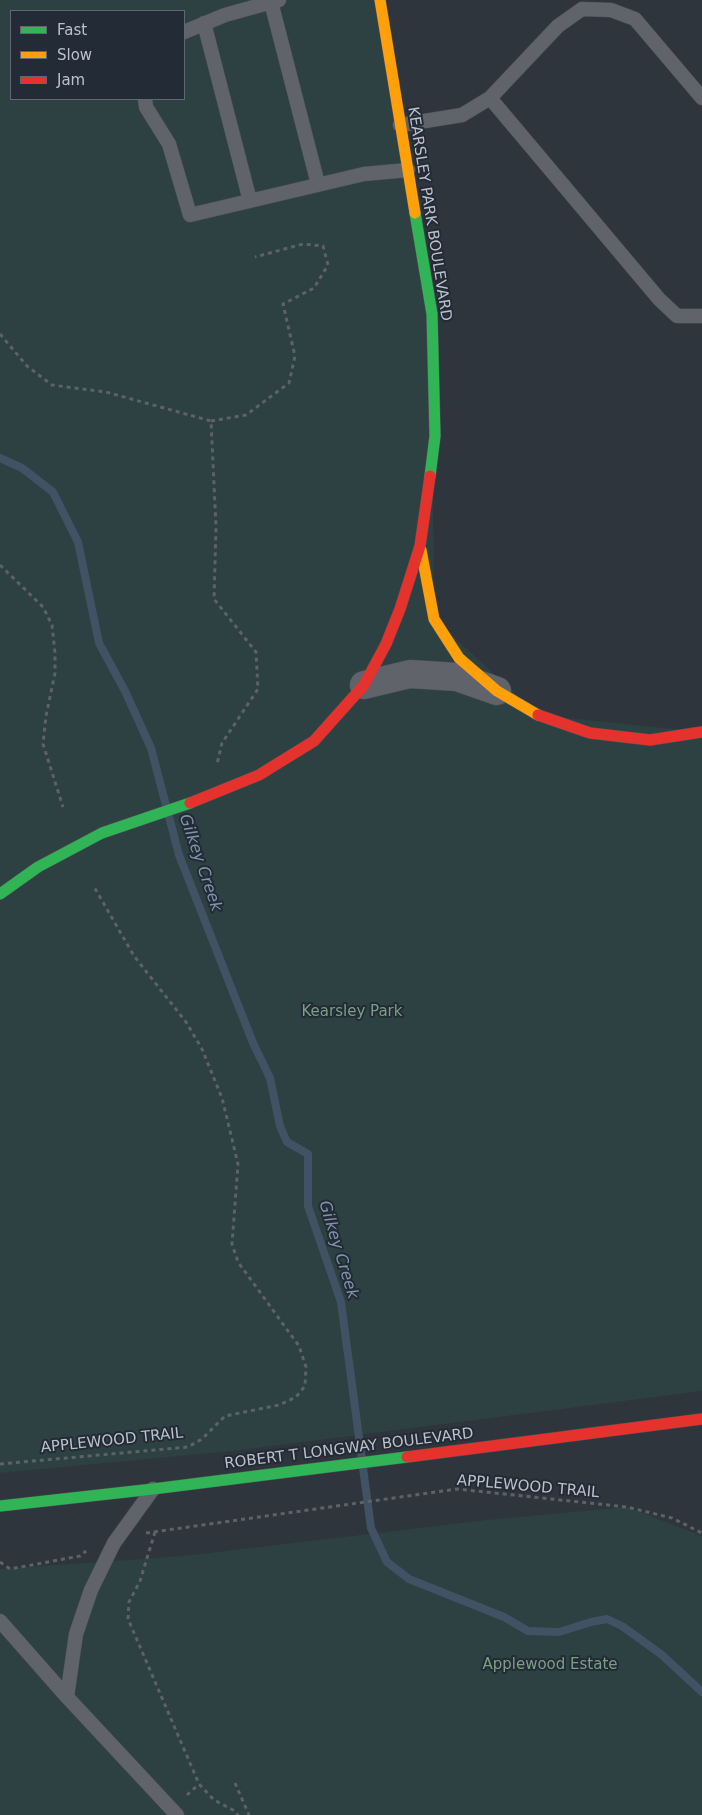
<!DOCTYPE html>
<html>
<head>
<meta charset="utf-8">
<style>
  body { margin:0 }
  #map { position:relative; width:702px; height:1815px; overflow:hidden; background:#2f353c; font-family:"DejaVu Sans",sans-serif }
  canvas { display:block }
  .legend { position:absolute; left:10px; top:10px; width:175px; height:90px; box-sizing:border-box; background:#232b36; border:1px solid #606772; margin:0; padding:6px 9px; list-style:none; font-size:15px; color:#bbc1cb }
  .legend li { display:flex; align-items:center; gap:10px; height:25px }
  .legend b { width:25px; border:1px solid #606772 }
</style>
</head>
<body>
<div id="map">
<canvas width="702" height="1815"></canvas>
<ul class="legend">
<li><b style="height:6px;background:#30b455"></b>Fast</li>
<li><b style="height:6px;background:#ff9f0a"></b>Slow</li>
<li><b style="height:6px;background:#e5322d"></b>Jam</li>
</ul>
</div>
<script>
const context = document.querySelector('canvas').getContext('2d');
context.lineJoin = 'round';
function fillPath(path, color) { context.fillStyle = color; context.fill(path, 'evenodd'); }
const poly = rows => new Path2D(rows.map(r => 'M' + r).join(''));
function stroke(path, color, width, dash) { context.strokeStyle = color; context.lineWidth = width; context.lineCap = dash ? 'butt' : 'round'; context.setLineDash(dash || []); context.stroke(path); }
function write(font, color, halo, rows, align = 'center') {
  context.font = font + ' "DejaVu Sans",sans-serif'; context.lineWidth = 4; context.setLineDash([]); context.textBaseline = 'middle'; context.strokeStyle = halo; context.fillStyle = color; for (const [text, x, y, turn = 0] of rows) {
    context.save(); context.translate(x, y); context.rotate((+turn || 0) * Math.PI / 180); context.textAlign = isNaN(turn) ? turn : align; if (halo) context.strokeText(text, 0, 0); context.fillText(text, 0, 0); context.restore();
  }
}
fillPath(poly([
  [0,0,380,0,432,314,434,619,539,715,702,732,702,1391,233,1451,0,1473],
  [11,11,184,11,184,99,11,99],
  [627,1507,702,1536,702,1815,0,1815,0,1569,184,1556,487,1520]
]), '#2d4042');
stroke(poly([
  [0,458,22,468,53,492,78,542,99,643,125,691,151,748,179,855,253,1043,270,1078,280,1126,287,1142,308,1154,308,1206,341,1302,371,1528,387,1562,409,1579,504,1617,528,1631,559,1632,591,1622,607,1619,622,1626,662,1655,702,1692]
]), '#425265', 8);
const lane = poly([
  [271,2,318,184],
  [204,23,250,201],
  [184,32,225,15,279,0],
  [490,98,659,299,677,316,702,316],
  [145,99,146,107,169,144,190,215,364,174,408,170],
  [400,125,462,115,490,98,558,26,582,9,611,10,635,19,702,98],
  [0,1621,67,1697,177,1815],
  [67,1697,76,1634,91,1590,114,1543,153,1489]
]);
const street = poly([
  [364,685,410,674,457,677,497,691]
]);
const fast = poly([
  [415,213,432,314,435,436,430,476],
  [0,894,38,867,102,833,190,803],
  [0,1506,153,1489,407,1457]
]);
const slow = poly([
  [380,0,415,213],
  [421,550,434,619,459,658,497,691,538,715]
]);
const jam = poly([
  [538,715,590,733,650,740,702,732],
  [190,803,259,775,314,741,364,685,386,644,400,609,420,546,430,476],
  [407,1457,702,1419]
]);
stroke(lane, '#4d5156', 15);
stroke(street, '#4d5156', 29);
stroke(fast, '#4d5156', 12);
stroke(slow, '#4d5156', 12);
stroke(jam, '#4d5156', 12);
stroke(poly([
  [0,334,27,366,52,385,106,392,211,421,216,527,214,599,256,652,258,689,222,743,217,764],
  [211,421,246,415,289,383,295,356,283,304,314,288,328,265,323,246,303,244,255,257],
  [0,565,43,607,52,625,55,653,55,673,46,716,43,744,63,807],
  [0,1464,188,1447,202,1439,225,1416,279,1405,296,1397,305,1386,306,1367,299,1346,238,1262,232,1244,238,1164,222,1098,202,1049,186,1022,134,956,93,885],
  [155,1532,140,1581,129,1602,128,1619,199,1784,214,1800,233,1810,238,1815],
  [146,1533,457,1489,627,1507,672,1518,702,1533],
  [0,1562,10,1569,80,1556,86,1551],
  [235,1783,249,1815],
  [187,1795,199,1784]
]), '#5d6267', 3, [4, 4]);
stroke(lane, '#60636a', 14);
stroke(street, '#60636a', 28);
stroke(fast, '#30b455', 11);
stroke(slow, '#ff9f0a', 11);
stroke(jam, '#e5322d', 11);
write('15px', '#bbc1cb', '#232b36', [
  ["KEARSLEY PARK BOULEVARD",429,214,81],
  ["APPLEWOOD TRAIL",112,1441,-6],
  ["ROBERT T LONGWAY BOULEVARD",349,1449,-7],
  ["APPLEWOOD TRAIL",528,1487,5]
]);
write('15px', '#7c9e83', '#232b36', [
  ["Kearsley Park",352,1012],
  ["Applewood Estate",550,1665]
]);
write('italic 16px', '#7f93aa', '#232b36', [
  ["Gilkey Creek",200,863,71],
  ["Gilkey Creek",338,1250,73]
]);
</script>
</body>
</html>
